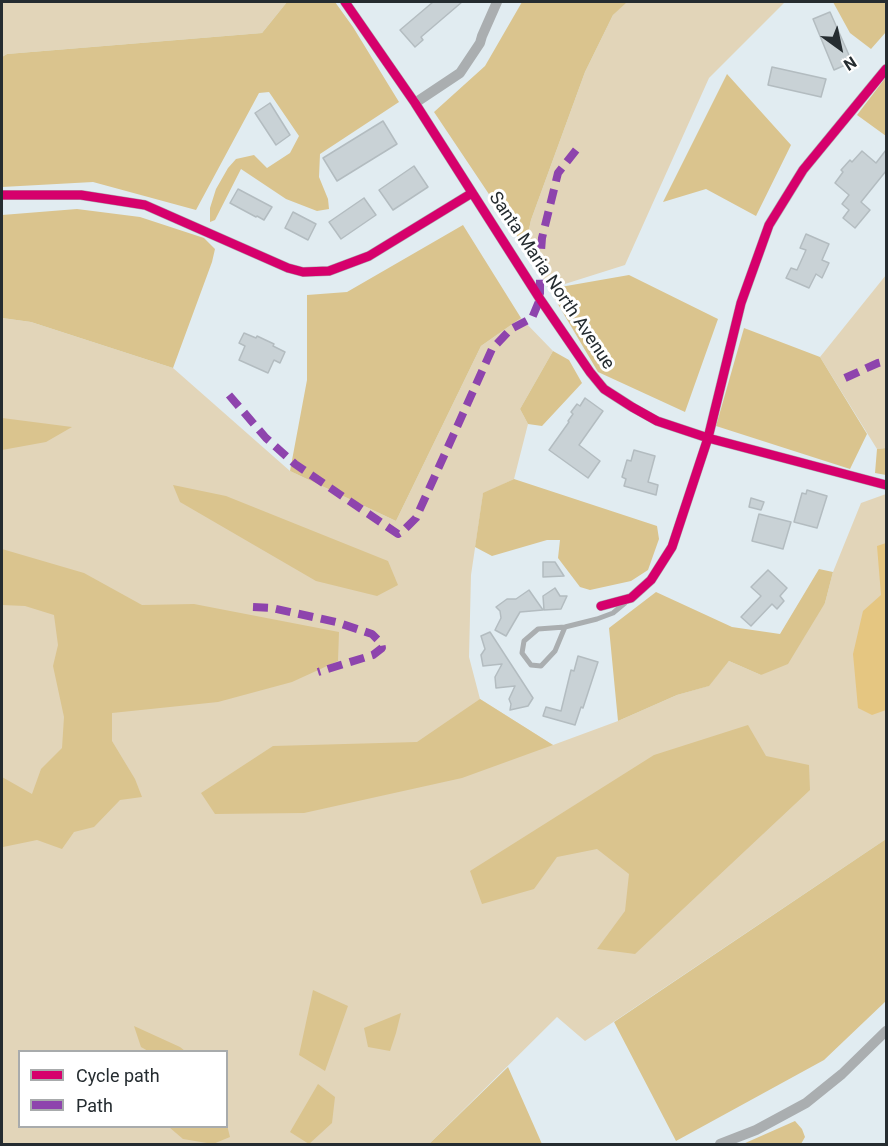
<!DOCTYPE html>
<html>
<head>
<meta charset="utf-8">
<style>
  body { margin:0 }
  #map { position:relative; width:888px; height:1146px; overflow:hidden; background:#e1ecf1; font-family:Roboto,sans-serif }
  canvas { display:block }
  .frame { position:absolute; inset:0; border:3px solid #252c30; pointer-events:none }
  .legend { position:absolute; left:18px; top:1050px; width:210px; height:78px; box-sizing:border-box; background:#fff; border:2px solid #a8abac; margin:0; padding:8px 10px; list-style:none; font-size:18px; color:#252c30 }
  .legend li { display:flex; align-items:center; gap:12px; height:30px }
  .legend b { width:30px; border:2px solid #a8abac }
  .north { position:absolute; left:810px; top:18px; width:60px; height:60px; -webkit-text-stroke:4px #fff; paint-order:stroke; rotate:147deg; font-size:16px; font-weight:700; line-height:24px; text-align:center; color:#252c30 }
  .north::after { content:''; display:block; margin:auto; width:21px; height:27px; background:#252c30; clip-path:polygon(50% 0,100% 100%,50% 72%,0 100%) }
</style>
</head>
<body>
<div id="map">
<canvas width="888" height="1146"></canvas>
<div class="frame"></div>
<ul class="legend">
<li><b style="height:8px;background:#d6006c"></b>Cycle path</li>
<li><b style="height:8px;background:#8e44ad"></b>Path</li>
</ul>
<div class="north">N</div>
</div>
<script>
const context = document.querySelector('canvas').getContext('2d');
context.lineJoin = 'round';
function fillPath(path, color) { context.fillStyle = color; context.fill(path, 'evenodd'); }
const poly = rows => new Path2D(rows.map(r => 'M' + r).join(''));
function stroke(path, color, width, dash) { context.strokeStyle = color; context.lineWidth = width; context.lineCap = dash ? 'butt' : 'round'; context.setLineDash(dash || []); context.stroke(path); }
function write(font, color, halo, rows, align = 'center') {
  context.font = font + ' Roboto,sans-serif'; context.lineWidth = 6; context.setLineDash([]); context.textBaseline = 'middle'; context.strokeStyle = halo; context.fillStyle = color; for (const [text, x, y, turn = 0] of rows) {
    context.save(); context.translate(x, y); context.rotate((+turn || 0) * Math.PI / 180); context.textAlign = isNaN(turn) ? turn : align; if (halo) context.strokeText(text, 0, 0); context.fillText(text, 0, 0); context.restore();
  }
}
fillPath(poly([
  [2,2,287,2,262,33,7,54,2,57],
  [625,2,785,2,709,78,625,265,549,289,525,248,531,220,585,72,613,15],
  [886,275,886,448,877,449,820,357],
  [2,318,31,322,173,368,290,471,396,521,481,346,521,318,553,351,520,409,528,424,514,479,483,494,471,575,469,657,480,699,553,745,618,721,677,695,708,686,729,661,761,675,825,603,833,572,861,503,886,494,886,839,585,1041,557,1017,429,1144,2,1144],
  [20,1052,226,1052,226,1126,20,1126]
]), '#e2d5b9');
fillPath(poly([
  [287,2,335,2,353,27,399,102,320,154,319,177,328,199,329,209,317,211,286,199,241,169,215,220,210,222,210,208,216,189,228,168,236,159,254,155,267,168,290,153,299,136,269,92,259,93,196,210,93,182,2,187,2,57,7,54,262,33],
  [522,2,627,2,613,15,585,72,531,220,525,248,434,112,485,66],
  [833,2,886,2,886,32,871,49,850,33],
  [727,74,791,145,756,216,706,189,663,202],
  [886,77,886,136,857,115],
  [77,209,140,217,204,238,215,249,212,262,173,368,31,322,2,318,2,215],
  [463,225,521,318,481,346,396,521,290,471,307,380,307,295,347,292],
  [629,275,718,319,685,412,598,372,549,289],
  [744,328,820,357,867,434,850,469,716,426],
  [553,351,569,360,582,383,542,426,528,424,520,409],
  [2,418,10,419,72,427,46,442,2,450],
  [886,448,886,475,875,473,877,449],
  [514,479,657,526,659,539,648,570,631,581,590,590,580,587,558,558,560,540,547,540,492,556,475,547,483,493],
  [173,485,226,496,388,561,398,585,377,596,316,581,180,502],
  [2,549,84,573,142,605,194,604,339,632,338,661,292,682,218,702,112,713,112,741,135,779,142,797,120,800,94,827,74,832,62,849,37,840,3,847,2,777,32,794,41,769,62,748,64,717,53,666,58,645,54,615,25,606,2,605],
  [819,569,833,572,825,603,788,664,761,675,729,661,709,686,677,695,618,721,609,628,656,592,732,627,780,634],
  [480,699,553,745,462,778,304,813,215,814,201,793,273,746,417,742],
  [748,725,766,756,809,765,810,790,635,954,597,949,625,911,629,874,597,849,557,857,534,889,482,904,470,871,654,755],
  [886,839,886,1001,824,1060,676,1141,614,1022],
  [313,990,348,1006,325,1071,299,1055],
  [401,1013,396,1033,390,1051,368,1047,364,1028],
  [134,1026,180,1047,185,1051,148,1051,141,1047],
  [508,1067,542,1144,429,1144],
  [318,1084,335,1097,332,1123,309,1144,290,1132],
  [795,1121,802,1129,805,1137,801,1144,743,1144],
  [227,1125,230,1137,213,1144,183,1139,169,1127,226,1126]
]), '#dac48e');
fillPath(poly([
  [886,543,886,710,872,715,858,708,853,654,863,611,881,595,877,546]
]), '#e5c681');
const building = poly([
  [433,2,462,2,421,37,423,40,415,47,400,30,433,2],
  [830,12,852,62,834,70,813,19,830,12],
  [772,67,826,79,821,97,768,85,772,67],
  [270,103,290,135,276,145,255,113,270,103],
  [383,121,397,144,337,181,323,158,383,121],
  [886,150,886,171,861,202,870,210,855,228,843,218,849,210,842,204,849,195,835,183,843,172,841,170,850,160,852,162,862,151,876,163,886,150],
  [414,166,428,187,393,210,379,190,414,166],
  [238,189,272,207,264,220,257,216,256,217,230,203,238,189],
  [364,198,376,215,341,239,329,222,364,198],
  [293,212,316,224,308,240,285,228,293,212],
  [806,234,829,244,822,260,829,263,822,278,816,274,809,288,786,278,791,268,797,270,806,250,800,248,806,234],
  [244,333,256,338,257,336,274,344,273,346,285,352,280,363,274,360,268,373,239,360,245,346,239,343,244,333],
  [585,398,603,411,579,445,600,461,588,478,549,450,569,422,568,421,573,414,571,412,577,404,580,406,585,398],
  [634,450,655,456,648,482,658,485,656,495,624,486,626,479,622,477,627,460,631,461,634,450],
  [807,490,827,496,817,528,794,522,802,493,806,494,807,490],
  [751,498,764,502,761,510,749,507,751,498],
  [759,514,791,522,783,549,752,541,759,514],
  [543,562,555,562,564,576,543,577,543,562],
  [768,570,787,588,780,596,784,601,777,609,772,604,751,626,741,617,761,596,751,587,768,570],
  [555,588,560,596,567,596,561,609,544,610,543,596,555,588],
  [529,590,543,610,520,612,506,636,495,630,501,618,500,611,496,607,507,599,516,599,529,590],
  [490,632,533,698,528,706,510,710,511,704,509,699,515,686,496,688,495,677,502,664,483,666,481,655,485,649,481,636,490,632],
  [578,656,598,662,583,708,581,707,575,725,543,716,546,707,561,711,571,670,574,671,578,656]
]);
fillPath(building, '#c9d2d6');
stroke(building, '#b3bcc0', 1.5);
stroke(poly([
  [565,627,555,651,541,666,531,665,522,653,524,641,538,629,565,627,597,619,613,613,625,603]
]), '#aaaeb0', 5);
stroke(poly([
  [345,2,415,103,540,299,590,372,604,389,632,407,657,421,708,438,886,485],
  [415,103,460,73,480,43,482,36,497,2],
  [2,195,81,195,145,205,288,268,303,272,329,271,369,256,472,193],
  [601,606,631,598,651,580,672,547,708,438,741,303,769,225,803,170,886,69],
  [720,1144,756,1130,806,1103,842,1074,886,1031]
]), '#aaaeb0', 10);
stroke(poly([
  [845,378,878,363,886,361],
  [229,395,266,438,295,464,398,534,403,531,416,518,492,349,511,329,532,318,540,299,540,264,542,238,558,173,580,145],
  [253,607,272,608,336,622,372,634,381,643,382,648,373,655,318,672]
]), '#8e44ad', 8, [15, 8]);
stroke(poly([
  [345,2,415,103,540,299,590,372,604,389,632,407,657,421,708,438,886,485],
  [2,195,81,195,145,205,288,268,303,272,329,271,369,256,472,193],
  [601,606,631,598,651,580,672,547,708,438,741,303,769,225,803,170,886,69]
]), '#d6006c', 9);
write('18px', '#252c30', '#fff', [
  ["Santa Maria North Avenue",551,281,56]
]);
</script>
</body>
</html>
